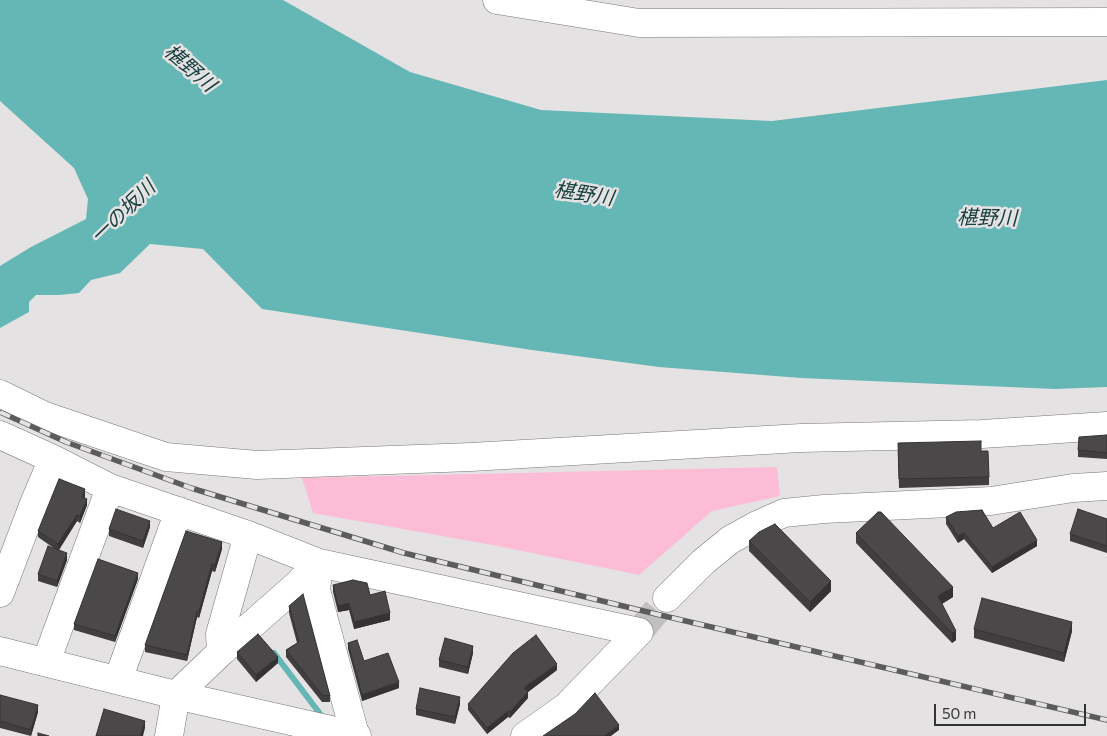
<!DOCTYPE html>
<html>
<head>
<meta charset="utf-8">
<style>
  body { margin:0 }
  #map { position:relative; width:1107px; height:736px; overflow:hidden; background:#e5e2e3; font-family:Commissioner,sans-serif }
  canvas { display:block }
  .scale { position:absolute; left:934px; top:704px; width:152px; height:22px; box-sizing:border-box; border:2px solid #343333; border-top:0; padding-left:6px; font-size:15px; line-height:18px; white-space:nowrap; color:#343333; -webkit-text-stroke:4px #e5e2e3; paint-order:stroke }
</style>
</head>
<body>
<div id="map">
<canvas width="1107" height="736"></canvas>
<div class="scale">50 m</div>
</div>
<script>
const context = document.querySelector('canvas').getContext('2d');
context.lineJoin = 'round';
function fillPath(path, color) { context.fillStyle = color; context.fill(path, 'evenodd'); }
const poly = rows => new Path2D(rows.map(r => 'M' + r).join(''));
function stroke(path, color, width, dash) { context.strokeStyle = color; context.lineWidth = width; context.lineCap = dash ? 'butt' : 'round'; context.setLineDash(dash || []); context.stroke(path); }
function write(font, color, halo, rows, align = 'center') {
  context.font = font + ' Commissioner,"Noto Sans JP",sans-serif'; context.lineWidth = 5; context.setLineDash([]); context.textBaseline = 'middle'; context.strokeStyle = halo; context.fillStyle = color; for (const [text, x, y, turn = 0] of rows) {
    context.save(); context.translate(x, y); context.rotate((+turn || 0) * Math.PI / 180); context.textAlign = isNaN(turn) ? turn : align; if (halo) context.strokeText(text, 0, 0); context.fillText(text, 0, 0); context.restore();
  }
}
fillPath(poly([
  [777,467,780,496,712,511,639,575,498,546,313,513,302,478]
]), '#fdbcd5');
fillPath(poly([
  [0,0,283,0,410,72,541,110,772,121,1107,80,1107,387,1055,389,801,378,659,367,532,350,262,309,203,249,150,244,120,273,91,280,79,293,59,295,36,295,29,302,29,312,0,328,0,266,31,247,86,219,88,199,74,168,0,101]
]), '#65b7b5');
stroke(poly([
  [274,653,324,719]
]), '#65b7b5', 6);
stroke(poly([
  [639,632,667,598]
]), '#c2bfc0', 28, [28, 14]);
const minor = poly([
  [497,0,639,23,1107,22],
  [0,394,45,416,166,457,257,465,471,457,801,438,982,434,1107,426],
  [0,435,53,459,110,488,248,535,319,563,316,590,355,735],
  [0,593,35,501,53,459],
  [667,598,703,562,730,540,757,525,784,513,824,509,991,501,1073,488,1107,486],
  [0,651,176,695,357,736],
  [221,652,220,634,248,535],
  [46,662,110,488],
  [118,680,179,511],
  [169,736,176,695,221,652,298,584,319,563,639,632],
  [525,736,566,707,639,632]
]);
stroke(minor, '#797677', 29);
stroke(minor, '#fff', 28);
const rail = poly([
  [0,412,66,442,191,488,404,553,656,614,1107,720]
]);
stroke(rail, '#5d5c5c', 5.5);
stroke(rail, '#e5e2e3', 4, [11]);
fillPath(poly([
  [1107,435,1107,459,1078,457,1078,450],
  [898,451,981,451,989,477,989,485,899,488],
  [85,496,85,498,87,505,80,523,77,521,59,550,67,560,57,587,38,581,38,574,55,549,38,537,38,531],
  [946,517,993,528,1037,546,992,573,964,539,958,543,946,524],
  [1107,519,1107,553,1070,541,1070,534],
  [150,527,143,548,109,536,109,529],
  [856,533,953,597,942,604,956,640,952,643,856,543],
  [749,541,831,591,810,612,749,551],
  [222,549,215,572,212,571,199,618,197,617,187,661,145,652,145,645],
  [138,579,115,642,74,630,74,624],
  [333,585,370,595,390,620,354,629,349,610,338,612,333,592],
  [289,606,330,696,330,702,322,702,286,657,286,650,297,643,289,613],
  [974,629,1072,631,1064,662,974,638],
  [348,643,364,661,399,688,362,701,348,649],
  [237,652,278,663,256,682,237,659],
  [473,653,468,674,439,667,439,660],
  [557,670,528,692,528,698,510,718,508,717,487,734,468,710,468,704],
  [0,695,38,712,31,736,0,728],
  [460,704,455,724,416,715,416,709]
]), '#403e3f');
fillPath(poly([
  [85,489,85,496,82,504,82,497],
  [87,499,87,505,80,523,80,516],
  [77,515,77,521,58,551,58,544],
  [150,521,150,527,143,548,143,541],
  [964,533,964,539,958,543,958,536],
  [1037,540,1037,546,992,573,992,567],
  [222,542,222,549,215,572,215,565],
  [67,553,67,560,57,587,57,581],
  [212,564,212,571,199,618,199,611],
  [138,573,138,579,115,642,115,636],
  [831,581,831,591,810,612,810,602],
  [953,587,953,597,938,606,938,596],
  [349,603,349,610,338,612,338,606],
  [197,611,197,617,187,661,187,655],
  [390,613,390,620,354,629,354,622],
  [1072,622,1072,631,1064,662,1064,653],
  [956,631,956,640,952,643,952,633],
  [473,646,473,653,468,674,468,667],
  [278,657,278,663,256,682,256,675],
  [557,664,557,670,524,695,524,688],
  [399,682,399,688,362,701,362,695],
  [528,692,528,698,510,718,510,712],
  [460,697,460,704,455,724,455,717],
  [38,705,38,712,31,736,31,730],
  [508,711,508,717,487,734,487,728],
  [145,721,145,728,143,736,140,736],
  [619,725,619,730,611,736,604,736]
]), '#343233');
const building = poly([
  [1107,435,1107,453,1078,450,1079,437,1107,435],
  [981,441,981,451,988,451,989,477,899,479,898,443,981,441],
  [59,479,85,489,82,497,87,499,80,516,77,515,58,544,38,531,59,479],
  [116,509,150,521,143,541,109,529,116,509],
  [1078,509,1107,519,1107,546,1070,534,1078,509],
  [982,510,993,528,1020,512,1037,540,992,567,964,533,958,536,946,517,956,512,982,510],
  [878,512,881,512,953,587,938,596,956,631,952,633,856,533,878,512],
  [775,524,831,581,810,602,749,541,759,532,775,524],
  [186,531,222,542,215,565,212,564,199,611,197,611,187,655,145,645,186,531],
  [48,546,67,553,57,581,38,574,48,546],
  [98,559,138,573,115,636,74,624,98,559],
  [353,580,367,583,370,595,385,591,390,613,354,622,349,603,338,606,333,585,353,580],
  [303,594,330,696,322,695,286,650,299,642,289,606,303,594],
  [982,598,1072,622,1064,653,974,629,982,598],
  [258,634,278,657,256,675,237,652,258,634],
  [536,635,557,664,524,688,528,692,510,712,508,711,487,728,468,704,513,653,536,635],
  [445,638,473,646,468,667,439,660,445,638],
  [357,640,364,661,388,653,399,682,362,695,348,643,357,640],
  [420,688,460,697,455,717,416,709,420,688],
  [595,693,619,725,604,736,543,736,575,714,595,693],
  [0,695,38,705,31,730,0,721,0,695],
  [104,709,145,721,140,736,96,736,104,709],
  [38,733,49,736,38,736,38,733]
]);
fillPath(building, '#4b4849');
stroke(building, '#343233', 1);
write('italic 20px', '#194040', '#e5e2e3', [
  ["椹野川",190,68,41],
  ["椹野川",584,194,9],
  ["一の坂川",123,212,-44],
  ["椹野川",987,218,1]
]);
</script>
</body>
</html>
